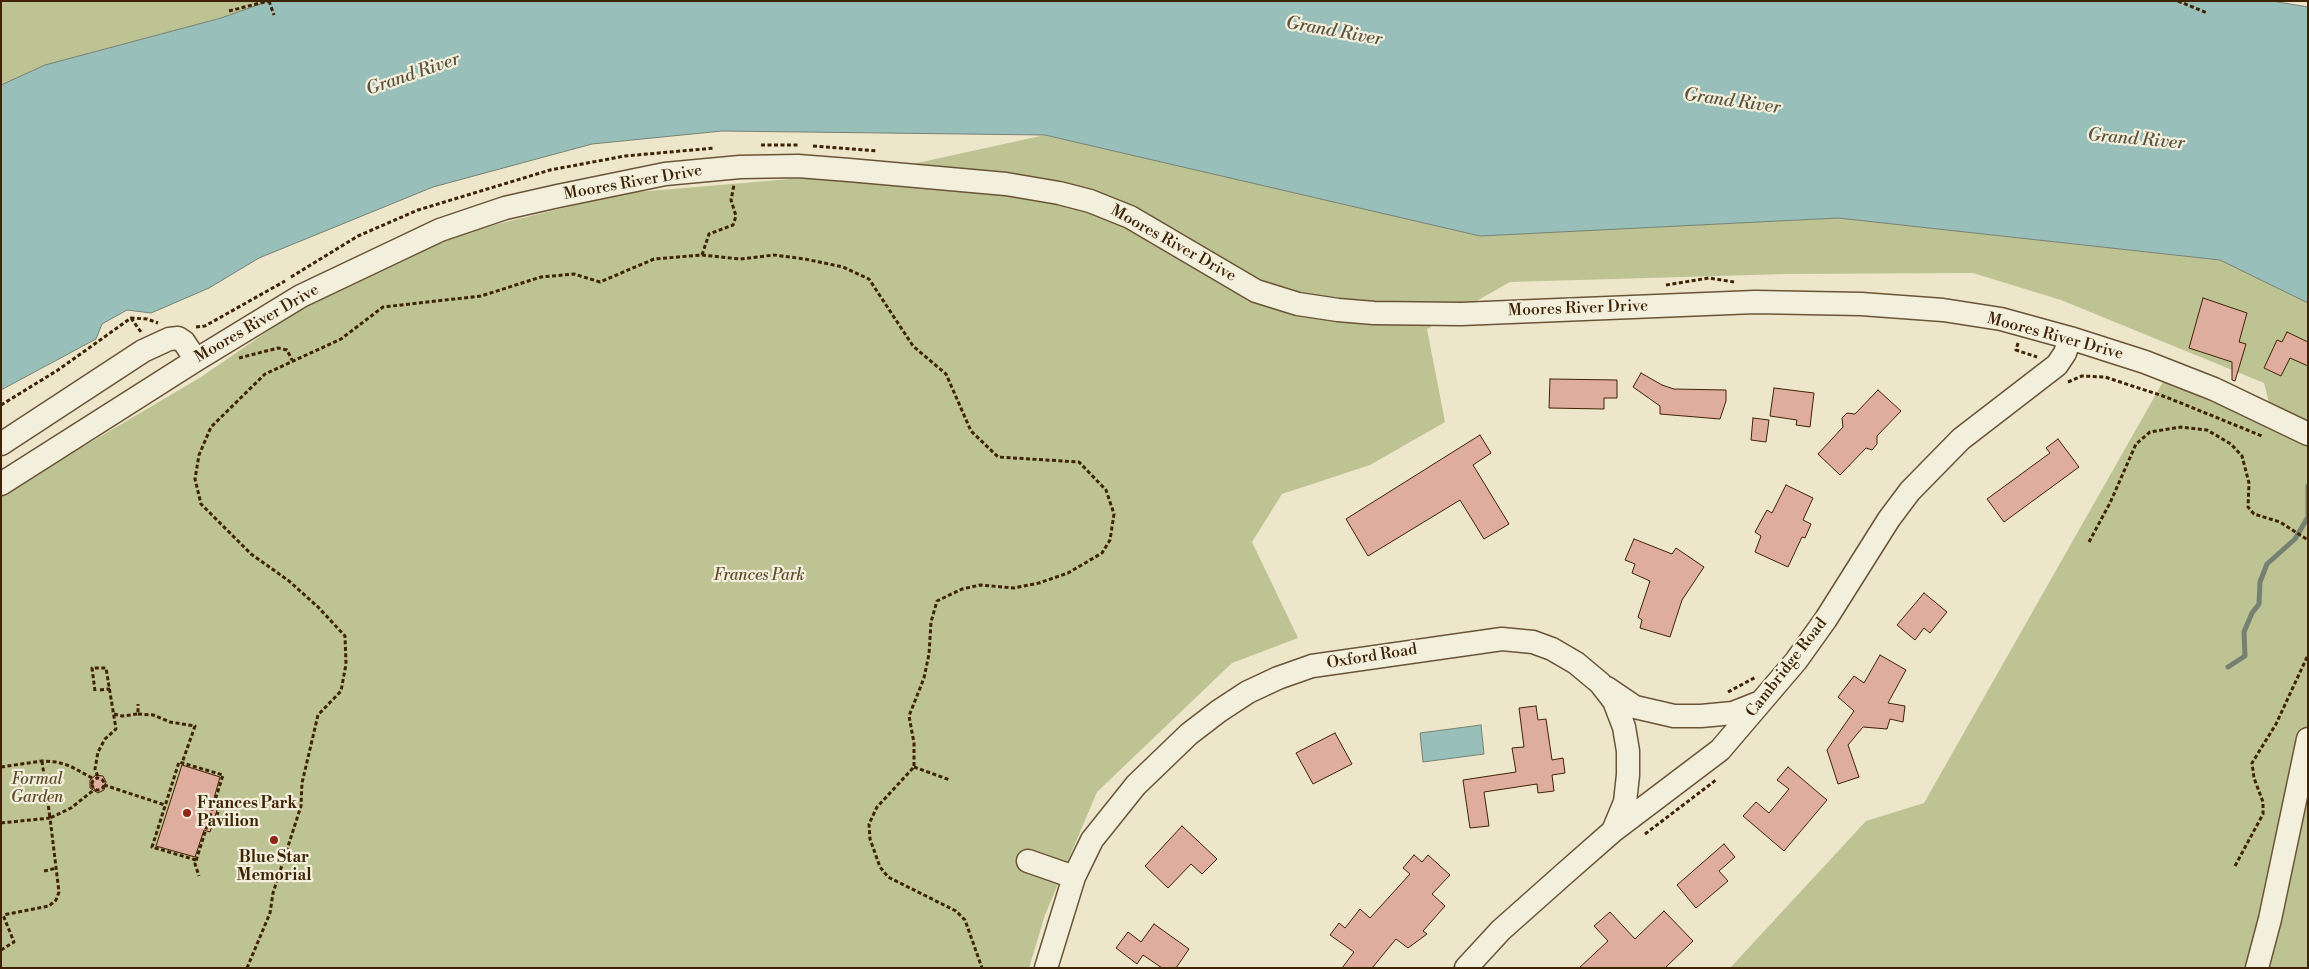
<!DOCTYPE html>
<html>
<head>
<meta charset="utf-8">
<style>
  body { margin:0 }
  #map { position:relative; width:2309px; height:969px; overflow:hidden; background:#ede6cb; font-family:"Libre Bodoni",serif }
  canvas { display:block }
  .frame { position:absolute; inset:0; border:2px solid #3f2305; pointer-events:none }
</style>
</head>
<body>
<div id="map">
<canvas width="2309" height="969"></canvas>
<div class="frame"></div>
</div>
<script>
const context = document.querySelector('canvas').getContext('2d');
context.lineJoin = 'round';
function fillPath(path, color) { context.fillStyle = color; context.fill(path, 'evenodd'); }
const poly = rows => new Path2D(rows.map(r => 'M' + r).join(''));
function stroke(path, color, width, dash) { context.strokeStyle = color; context.lineWidth = width; context.lineCap = dash ? 'butt' : 'round'; context.setLineDash(dash || []); context.stroke(path); }
function write(font, color, halo, rows, align = 'center') {
  context.font = font + ' "Libre Bodoni",serif'; context.lineWidth = 4.5; context.setLineDash([]); context.textBaseline = 'middle'; context.strokeStyle = halo; context.fillStyle = color; for (const [text, x, y, turn = 0] of rows) {
    context.save(); context.translate(x, y); context.rotate((+turn || 0) * Math.PI / 180); context.textAlign = isNaN(turn) ? turn : align; if (halo) context.strokeText(text, 0, 0); context.fillText(text, 0, 0); context.restore();
  }
}
fillPath(poly([
  [1,1,269,1,221,18,45,65,1,85],
  [1045,135,1480,236,1838,218,2220,260,2308,303,2308,968,1730,968,1866,821,1924,803,2172,366,2272,414,2264,383,2061,300,1973,273,1785,274,1510,282,1427,329,1445,422,1370,465,1282,494,1252,542,1298,638,1232,663,1097,792,1045,915,1029,968,1,968,1,495,201,377,303,307,382,271,444,237,625,193,802,178,835,181]
]), '#bec393');
const water = poly([
  [269,1,2272,1,2308,7,2308,303,2220,260,1838,218,1480,236,1045,135,722,131,592,144,433,187,259,258,209,288,151,313,127,310,102,324,96,339,1,390,1,85,45,65,221,18,269,1],
  [1481,725,1484,754,1423,762,1420,733,1481,725]
]);
fillPath(water, '#99bfba');
stroke(water, '#758172', 1);
stroke(poly([
  [2308,486,2308,514],
  [2228,667,2245,656,2244,632,2252,613,2259,604,2260,582,2267,564,2295,539,2308,517]
]), '#758172', 5);
const building = poly([
  [2203,298,2247,313,2239,342,2246,344,2235,381,2232,380,2232,362,2189,348,2203,298],
  [2287,332,2308,342,2308,366,2290,358,2281,376,2264,368,2277,340,2282,342,2287,332],
  [1641,373,1662,385,1674,389,1726,390,1726,401,1720,419,1660,414,1660,406,1633,387,1641,373],
  [1550,379,1617,380,1617,398,1604,398,1604,409,1549,408,1550,379],
  [1774,388,1814,393,1810,427,1796,425,1797,420,1770,416,1774,388],
  [1878,390,1901,411,1877,436,1877,444,1872,450,1866,448,1840,475,1818,454,1843,427,1842,418,1847,413,1855,414,1878,390],
  [1753,418,1769,420,1766,442,1751,440,1753,418],
  [1480,435,1491,453,1473,465,1509,524,1484,539,1460,500,1368,556,1346,519,1480,435],
  [2058,439,2079,467,2004,522,1987,499,2050,453,2046,448,2058,439],
  [1786,485,1813,498,1803,520,1811,524,1805,538,1802,537,1788,567,1755,552,1761,536,1755,532,1767,510,1772,513,1786,485],
  [1634,539,1672,554,1676,548,1704,567,1682,600,1670,637,1640,628,1642,620,1638,617,1650,581,1632,573,1635,564,1625,560,1634,539],
  [1924,593,1947,612,1930,633,1924,628,1915,640,1897,625,1924,593],
  [1880,655,1906,670,1888,703,1905,706,1903,722,1890,719,1887,729,1863,727,1848,745,1859,777,1838,784,1827,750,1854,711,1838,697,1854,676,1864,683,1880,655],
  [1536,706,1538,720,1546,719,1552,760,1563,758,1565,773,1552,775,1554,791,1538,793,1537,784,1484,792,1489,826,1470,828,1463,780,1516,772,1512,748,1524,747,1519,708,1536,706],
  [1335,733,1352,764,1313,784,1296,753,1335,733],
  [182,765,220,777,212,805,218,807,210,832,204,830,195,857,156,846,182,765],
  [1788,767,1827,800,1784,851,1743,816,1756,802,1769,813,1789,789,1777,780,1788,767],
  [96,775,103,776,106,782,104,790,98,793,90,788,90,780,96,775],
  [1182,826,1217,859,1202,874,1191,864,1168,888,1145,866,1182,826],
  [1724,844,1735,857,1719,871,1728,881,1696,908,1677,885,1724,844],
  [1414,855,1422,862,1428,855,1450,875,1432,894,1445,906,1423,931,1427,934,1408,948,1396,939,1372,968,1342,968,1354,952,1330,935,1339,923,1345,928,1360,909,1370,918,1410,874,1403,868,1414,855],
  [1664,911,1693,941,1665,968,1579,968,1608,941,1594,926,1610,912,1635,939,1664,911],
  [1154,924,1189,949,1176,968,1162,968,1143,955,1137,964,1116,948,1128,932,1141,942,1154,924]
]);
fillPath(building, '#dead9d');
stroke(building, '#3f2305', 1);
const minor = poly([
  [1,444,143,351,169,339,178,338,184,342,196,360],
  [1,484,196,360,301,296,440,230,505,208,558,196,665,174,740,167,798,166,849,170,1006,184,1059,193,1090,201,1130,217,1256,291,1298,304,1338,310,1374,313,1461,314,1755,302,1861,304,1943,310,2001,319,2070,338,2145,362,2214,389,2308,434],
  [1607,688,1635,707,1674,716,1701,716,1733,713,1761,702],
  [1028,861,1074,877],
  [1046,968,1074,877,1092,840,1136,785,1189,734,1219,711,1248,692,1278,678,1312,666,1502,639,1533,642,1552,649,1576,663,1600,683,1614,701,1624,727,1628,751,1628,775,1625,802,1613,831],
  [1466,968,1501,930,1564,874,1613,831,1720,750,1796,661,1826,619,1889,519,1910,491,1961,439,2057,365,2065,353,2070,338],
  [2257,968,2270,919,2308,739]
]);
stroke(minor, '#6a5436', 25);
stroke(poly([
  [269,1,274,15],
  [2178,1,2207,13],
  [229,11,268,1],
  [761,145,800,145],
  [813,146,877,151],
  [702,255,709,234,733,225,736,216,731,200,734,185],
  [291,277,358,236,418,210,550,170,625,156,715,148],
  [1666,285,1709,278,1734,282],
  [131,318,141,332],
  [196,327,205,326,285,281],
  [2018,343,2016,350,2037,357],
  [239,358,278,348,287,350,292,360],
  [2068,382,2082,376,2105,377,2166,397,2262,436],
  [1,405,58,370,131,318,147,319,158,323],
  [2089,542,2110,503,2136,444,2150,432,2181,427,2207,430,2231,444,2242,456,2249,483,2248,507,2254,514,2280,522,2308,540],
  [100,690,110,689],
  [95,691,92,668,106,668,116,729,105,739,98,752,95,769,98,777],
  [1728,692,1756,677],
  [114,714,122,716,138,714,138,704],
  [138,714,153,715,170,722,195,726,182,763],
  [42,761,50,818,71,808,95,789],
  [1,767,42,761,57,762,70,766,94,779],
  [914,767,950,780],
  '92 784a6 6 0 1 1 12 0a6 6 0 1 1-12 0Z',
  [104,785,165,805],
  [1,823,50,818,59,892,56,900,49,906,3,915],
  [213,827,218,812],
  [1645,834,1716,780],
  [196,860,152,847,179,762,223,775,195,864,199,876],
  [2235,866,2263,814,2263,802,2254,778,2252,763,2276,724,2308,655],
  [44,871,57,868],
  [1,950,14,942,3,915],
  [247,968,270,913,273,893,301,806,302,783,318,715,341,691,346,664,345,636,318,607,289,581,251,554,201,504,195,479,199,455,211,427,265,374,341,339,383,307,481,296,541,277,574,274,600,282,654,259,702,255,740,259,774,255,805,259,843,267,869,279,913,346,946,374,971,431,998,457,1079,462,1106,490,1114,514,1110,540,1102,553,1068,573,1039,583,1014,588,980,585,962,589,937,601,931,622,929,654,924,678,909,716,914,743,914,767,877,807,869,824,870,839,880,867,888,877,956,911,965,920,982,968]
]), '#3f2305', 3, [4, 2.5]);
stroke(minor, '#f3efdd', 22);
for (const [x, y, r, color] of [
  [187,813,5,"#8f2418"],
  [274,840,5,"#8f2418"]
]) { const dot = new Path2D(); dot.arc(x, y, r, 0, 2 * Math.PI); context.fillStyle = color; context.fill(dot); stroke(dot, '#f3efdd', 2); }
write('16px', '#3f2305', '#f3efdd', [
  ["Moores River Drive",633,183,-10],
  ["Moores River Drive",1173,244,29],
  ["Moores River Drive",1578,309,-2],
  ["Moores River Drive",257,324,-30],
  ["Moores River Drive",2055,337,15],
  ["Oxford Road",1372,657,-9],
  ["Cambridge Road",1787,668,-52]
]);
write('italic 16px', '#5f4b28', '#f3efdd', [
  ["Frances Park",759,576],
  ["Formal",37,780],
  ["Garden",37,798]
]);
write('bold 16px', '#3f2305', '#f3efdd', [
  ["Frances Park",197,804],
  ["Pavilion",197,822],
  ["Blue Star",274,858,"center"],
  ["Memorial",274,876,"center"]
], 'left');
write('italic 18px', '#5a523b', '#f3efdd', [
  ["Grand River",1334,32,10],
  ["Grand River",413,75,-19],
  ["Grand River",1732,102,8],
  ["Grand River",2136,140,5]
]);
</script>
</body>
</html>
